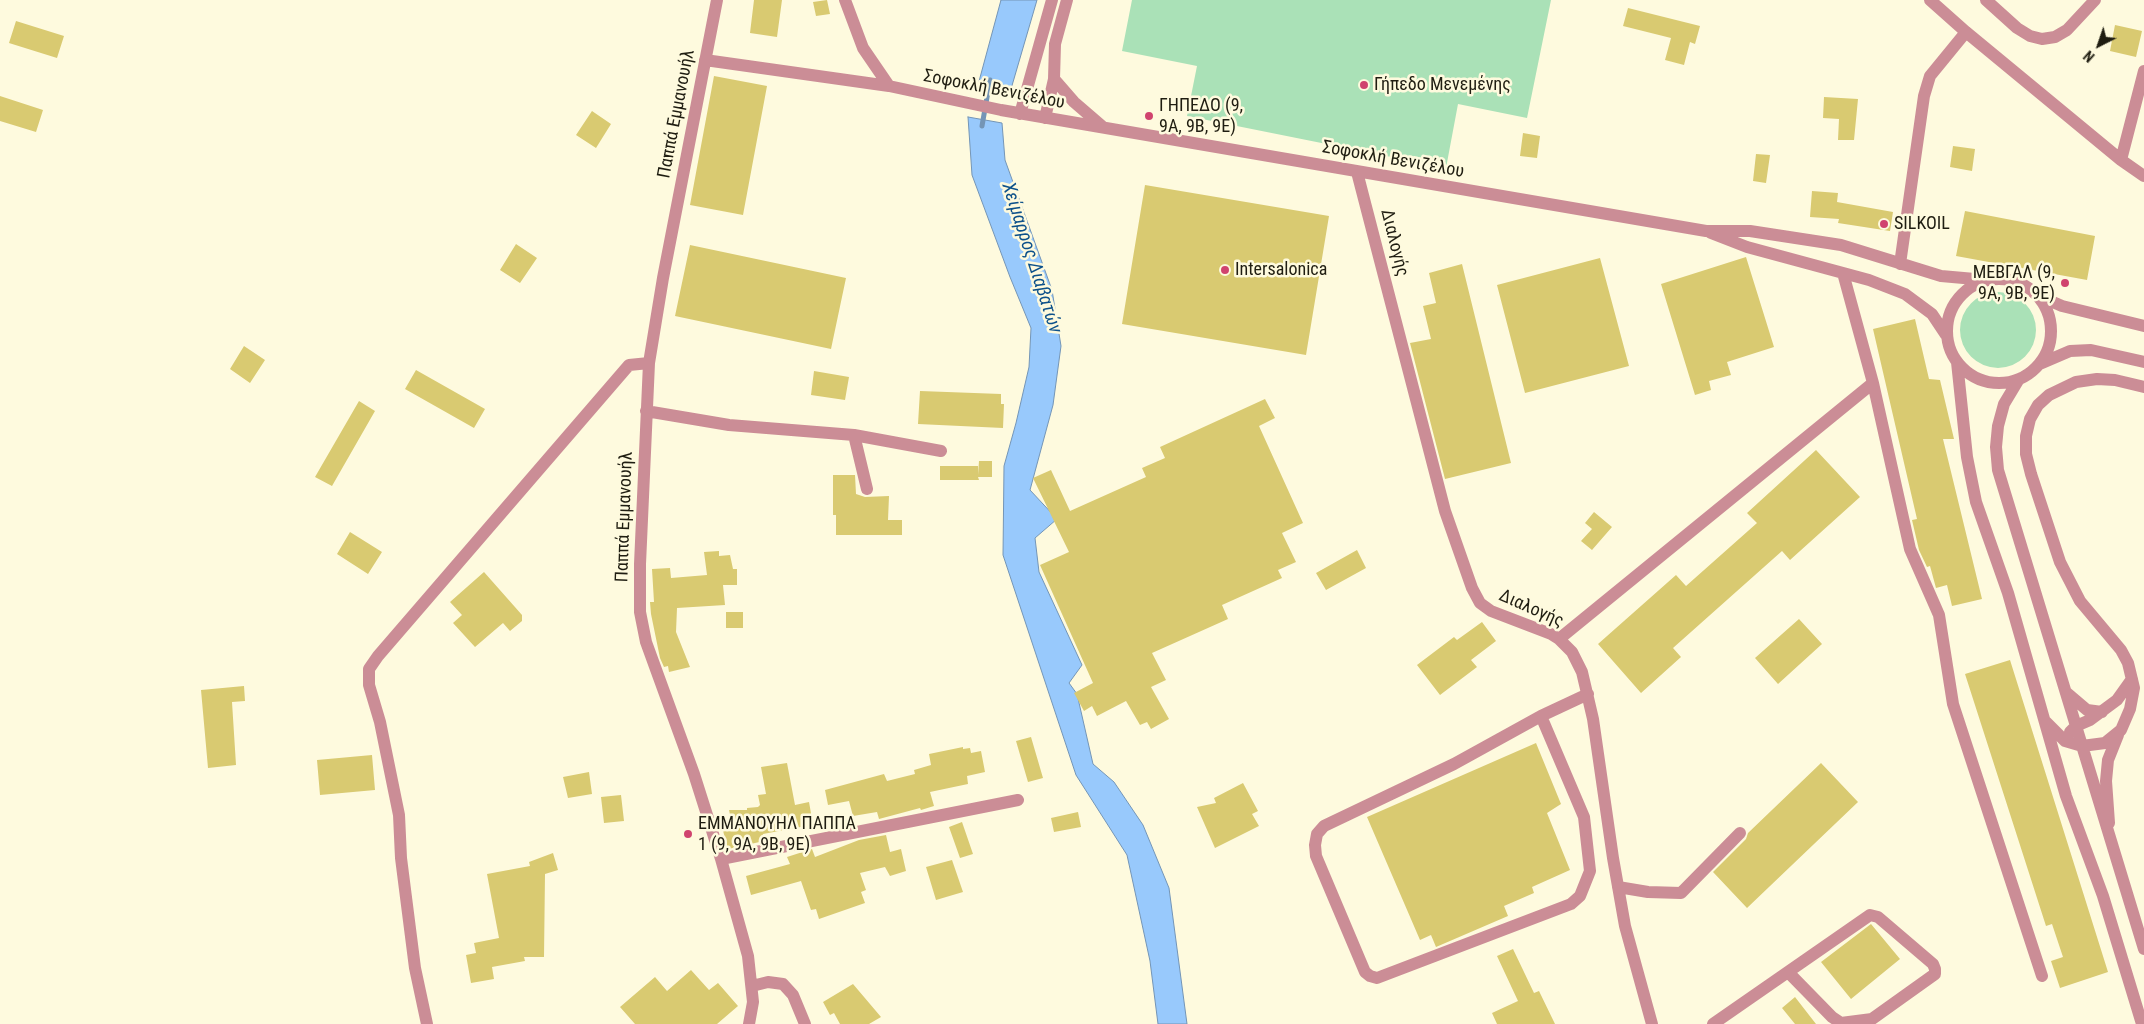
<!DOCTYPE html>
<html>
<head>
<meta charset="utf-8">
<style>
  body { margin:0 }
  #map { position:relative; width:2144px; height:1024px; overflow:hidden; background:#fefade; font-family:"Roboto Condensed",sans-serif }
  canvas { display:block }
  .north { position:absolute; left:2074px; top:20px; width:50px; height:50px; -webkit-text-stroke:4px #fefade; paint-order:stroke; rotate:221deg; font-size:14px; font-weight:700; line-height:20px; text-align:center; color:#1f1d11 }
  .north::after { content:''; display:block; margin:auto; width:18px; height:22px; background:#1f1d11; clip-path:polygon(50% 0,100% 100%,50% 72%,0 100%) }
</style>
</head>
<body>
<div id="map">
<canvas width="2144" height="1024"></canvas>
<div class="north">N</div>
</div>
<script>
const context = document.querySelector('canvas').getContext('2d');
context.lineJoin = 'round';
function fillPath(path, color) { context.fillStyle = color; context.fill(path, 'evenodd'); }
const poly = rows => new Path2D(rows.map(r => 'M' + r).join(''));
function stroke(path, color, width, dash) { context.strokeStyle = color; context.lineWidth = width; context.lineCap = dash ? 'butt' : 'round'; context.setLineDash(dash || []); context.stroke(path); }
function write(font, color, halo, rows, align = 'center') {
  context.font = font + ' "Roboto Condensed",sans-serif'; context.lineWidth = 5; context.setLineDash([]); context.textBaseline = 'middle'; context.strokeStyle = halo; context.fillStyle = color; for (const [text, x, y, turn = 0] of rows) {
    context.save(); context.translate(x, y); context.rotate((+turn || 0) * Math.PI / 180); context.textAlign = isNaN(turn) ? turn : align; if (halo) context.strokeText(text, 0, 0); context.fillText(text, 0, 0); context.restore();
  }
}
fillPath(poly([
  [1132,0,1551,0,1527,118,1458,104,1446,168,1187,116,1197,66,1122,51],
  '1960 330a38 38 0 1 1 76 0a38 38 0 1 1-76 0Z'
]), '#aae1b7');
const water = poly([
  [1001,0,1037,0,1011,89,978,85,1001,0],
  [968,117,1002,123,1005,160,1052,290,1061,346,1053,405,1030,490,1057,519,1035,538,1039,572,1082,665,1069,683,1077,694,1093,764,1114,782,1143,825,1169,888,1187,1024,1158,1024,1150,961,1127,855,1076,775,1003,555,1004,466,1016,423,1029,367,1031,328,1010,277,972,175,968,117]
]);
fillPath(water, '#98c9fc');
stroke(water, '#7495b6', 1);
stroke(poly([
  [982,126,990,80]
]), '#7495b6', 5);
fillPath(poly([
  [754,0,782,0,777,37,750,33],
  [827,0,830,14,816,16,813,2],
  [1628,8,1700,26,1695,44,1690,42,1684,65,1665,60,1671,38,1623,26],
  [16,21,64,36,57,58,9,43],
  [2115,25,2142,31,2136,57,2110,51],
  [714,76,767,86,743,215,690,205],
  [0,96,43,110,36,132,0,121],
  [1824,97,1858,99,1854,140,1838,140,1839,119,1823,118],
  [592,111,611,124,596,148,576,135],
  [1523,133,1540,136,1537,158,1520,156],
  [1953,146,1975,149,1972,171,1950,167],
  [1756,154,1770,155,1766,183,1753,181],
  [1145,185,1329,216,1306,355,1122,324],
  [1812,191,1838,193,1837,202,1893,212,1890,231,1838,223,1839,219,1810,217],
  [1965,211,2095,236,2087,280,1956,256],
  [516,244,537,258,520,283,500,270],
  [690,245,846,278,831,349,675,316],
  [1746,257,1774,347,1727,362,1731,375,1709,381,1711,390,1695,395,1661,284],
  [1600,258,1629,366,1525,393,1497,285],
  [1462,264,1511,463,1445,479,1410,343,1431,339,1423,306,1436,303,1429,273],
  [1915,319,1929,379,1940,380,1954,439,1943,439,1982,599,1952,606,1947,585,1936,588,1930,566,1927,567,1919,550,1912,520,1917,519,1873,329],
  [244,346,265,360,250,383,230,369],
  [416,370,485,409,474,428,405,389],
  [814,371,849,377,845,400,811,395],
  [920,391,1001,394,1001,404,1004,404,1003,428,918,424],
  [1265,399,1275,418,1259,426,1303,523,1282,533,1296,562,1278,570,1282,578,1222,605,1228,619,1152,653,1166,680,1151,687,1169,719,1151,729,1147,722,1140,725,1126,701,1097,716,1092,706,1084,711,1074,693,1093,683,1040,565,1069,552,1033,478,1051,470,1070,511,1146,477,1142,468,1165,458,1160,447],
  [359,401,375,411,332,486,315,477],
  [1816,450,1860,497,1790,560,1782,551,1673,648,1681,657,1641,693,1598,644,1676,575,1686,586,1757,523,1747,513],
  [979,461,992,461,992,477,978,477,979,480,940,480,940,466,978,466,978,475],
  [833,475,855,475,856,494,865,497,889,496,888,520,902,520,902,535,836,535,836,515,833,515],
  [1594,512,1612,527,1592,550,1581,541,1592,529,1585,523],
  [350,532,382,552,368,574,337,554],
  [1357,550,1366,568,1326,590,1316,573],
  [719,551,719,556,730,555,733,569,737,569,737,585,723,585,725,605,677,608,676,632,690,667,669,672,668,666,664,667,660,658,651,614,650,602,654,602,652,569,670,568,671,578,707,575,704,552],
  [484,572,522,615,522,621,510,631,503,623,475,647,453,623,462,615,450,602],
  [726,612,743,612,743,628,726,628],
  [1799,619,1822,644,1778,684,1755,658],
  [1482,622,1496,641,1471,660,1477,667,1440,695,1417,665,1454,637,1457,640],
  [2010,660,2108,972,2060,988,2051,961,2063,957,2052,924,2046,926,1965,674],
  [244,686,245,701,232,702,236,765,208,768,201,690],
  [1031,737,1043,778,1028,782,1016,741],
  [1536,743,1561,804,1547,813,1570,870,1532,887,1534,893,1504,906,1508,916,1436,947,1431,935,1420,940,1367,817],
  [963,747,963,749,970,748,971,753,981,751,985,772,967,776,968,784,930,792,934,806,921,810,920,808,879,819,877,812,853,816,849,801,828,805,825,790,884,774,887,781,915,774,914,770,931,765,929,754],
  [372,755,375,790,320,795,317,760],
  [787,763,795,805,809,802,812,819,805,820,806,826,763,834,764,841,728,849,722,827,732,824,729,810,747,810,747,808,758,807,760,805,758,795,766,794,761,767],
  [1821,763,1858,802,1747,908,1713,872,1746,839,1748,833],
  [589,772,592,794,568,798,563,777],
  [1243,783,1258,811,1252,814,1259,826,1215,848,1197,807,1216,803,1214,798],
  [621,795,624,821,604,823,601,797],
  [1078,812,1081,827,1054,832,1051,818],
  [962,822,973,854,960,858,949,827],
  [886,835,890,852,901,849,906,871,890,876,885,867,860,873,866,890,861,892,865,903,819,919,816,909,811,910,801,881,751,895,746,876,790,864,787,857,812,849,815,857,859,840],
  [553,853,558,870,545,874,544,957,524,957,525,961,492,967,494,979,471,983,466,955,476,953,474,943,499,938,487,874,530,866,529,862],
  [952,860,963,892,936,900,926,867],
  [1871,924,1900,959,1851,999,1821,962],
  [1513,949,1534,993,1539,991,1555,1024,1497,1024,1492,1013,1518,1001,1497,956],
  [691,970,709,990,718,983,738,1006,717,1024,635,1024,620,1007,655,977,667,991],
  [853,984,881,1017,869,1024,840,1024,834,1013,830,1015,823,1002],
  [1795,997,1816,1024,1795,1024,1782,1008]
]), '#d9ca71');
stroke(poly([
  [717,0,663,278,649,363,640,564,640,612,646,642,694,774,721,859,748,956,753,1002,749,1024],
  [845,0,863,48,889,86],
  [1930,0,1966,32,2121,160,2144,176],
  [1986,0,2017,28,2030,36,2042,39,2055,37,2067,30,2095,0],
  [705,60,889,86,1001,110,1706,231,1750,231,1841,245,1941,276,1986,280],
  [1054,79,1074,102,1103,127],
  [1020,114,1052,0],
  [1045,118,1054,79,1055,44,1067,0],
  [2121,160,2144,71],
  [1357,172,1445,511,1472,588,1480,603,1491,611,1551,634,1559,639,1572,652,1582,672,1593,719,1613,858,1625,926,1652,1024],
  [1711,233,1747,247,1869,280,1905,294,1932,314,1946,335],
  [1900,264,1924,96,1930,76,1966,32],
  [1843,273,1873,383,1910,549,1939,615,1953,704,2042,976],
  '1947 331a52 52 0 1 1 104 0a52 52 0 1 1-104 0Z',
  [2039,296,2062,306,2144,326],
  [1957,362,1967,457,1976,502,2008,593,2066,796,2103,896,2142,1024],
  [2042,363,2070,351,2091,350,2144,362],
  [2019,379,2004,404,1998,426,1996,447,1998,470,2144,949],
  [646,411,729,425,854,435,941,451],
  [854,435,867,489],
  [1559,639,1873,383],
  [2067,693,2087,710,2102,712],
  [1541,716,1584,817,1590,871,1580,896,1571,904,1377,978,1370,976,1365,972,1316,856,1315,845,1317,834,1324,826,1454,764,1541,716,1588,694],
  [2046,722,2065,741,2082,746,2105,743,2121,730,2130,709,2134,688,2128,663,2121,650,2080,601,2060,562,2031,474,2026,454,2026,436,2030,419,2038,405,2049,395,2076,382,2097,379,2115,380,2144,387],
  [2070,732,2076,726,2090,720,2117,700,2132,679],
  [2109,823,2106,781,2108,760,2118,735],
  [721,859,1018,800],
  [1618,887,1648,892,1681,893,1740,833],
  [752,986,768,982,783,984,793,995,805,1024],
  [427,1024,415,968,401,858,399,815,380,722,369,685,369,669,378,656,629,365,649,363],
  [1713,1024,1870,915,1878,917,1933,964,1935,969,1935,974,1872,1019,1841,1023,1832,1017,1788,972]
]), '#cb8d96', 12);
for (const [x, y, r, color] of [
  [1364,85,5,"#d0436e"],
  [1149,116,5,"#d0436e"],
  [1884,224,5,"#d0436e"],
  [1225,270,5,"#d0436e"],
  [2065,283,5,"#d0436e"],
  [688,834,5,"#d0436e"]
]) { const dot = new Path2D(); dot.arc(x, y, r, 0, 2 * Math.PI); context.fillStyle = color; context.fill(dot); stroke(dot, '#fefade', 2); }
write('18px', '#1f1d11', '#fefade', [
  ["Γήπεδο Μενεμένης",1374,85],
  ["ΓΗΠΕΔΟ (9,",1159,106],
  ["9Α, 9Β, 9Ε)",1159,127],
  ["SILKOIL",1894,224],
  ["Intersalonica",1235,270],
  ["ΜΕΒΓΑΛ (9,",2055,273,"right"],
  ["9Α, 9Β, 9Ε)",2055,294,"right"],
  ["ΕΜΜΑΝΟΥΗΛ ΠΑΠΠΑ",698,824],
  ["1 (9, 9Α, 9Β, 9Ε)",698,845]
], 'left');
write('18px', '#1f1d11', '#fefade', [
  ["Σοφοκλή Βενιζέλου",994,90,11],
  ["Παππά Εμμανουήλ",677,114,-79],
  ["Σοφοκλή Βενιζέλου",1393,160,10],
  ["Διαλογής",1394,243,76],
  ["Παππά Εμμανουήλ",625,517,-88],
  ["Διαλογής",1531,609,24]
]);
write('italic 19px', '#0d518a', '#fefade', [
  ["Χείμαρρος Διαβατών",1031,258,72]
]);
</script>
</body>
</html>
